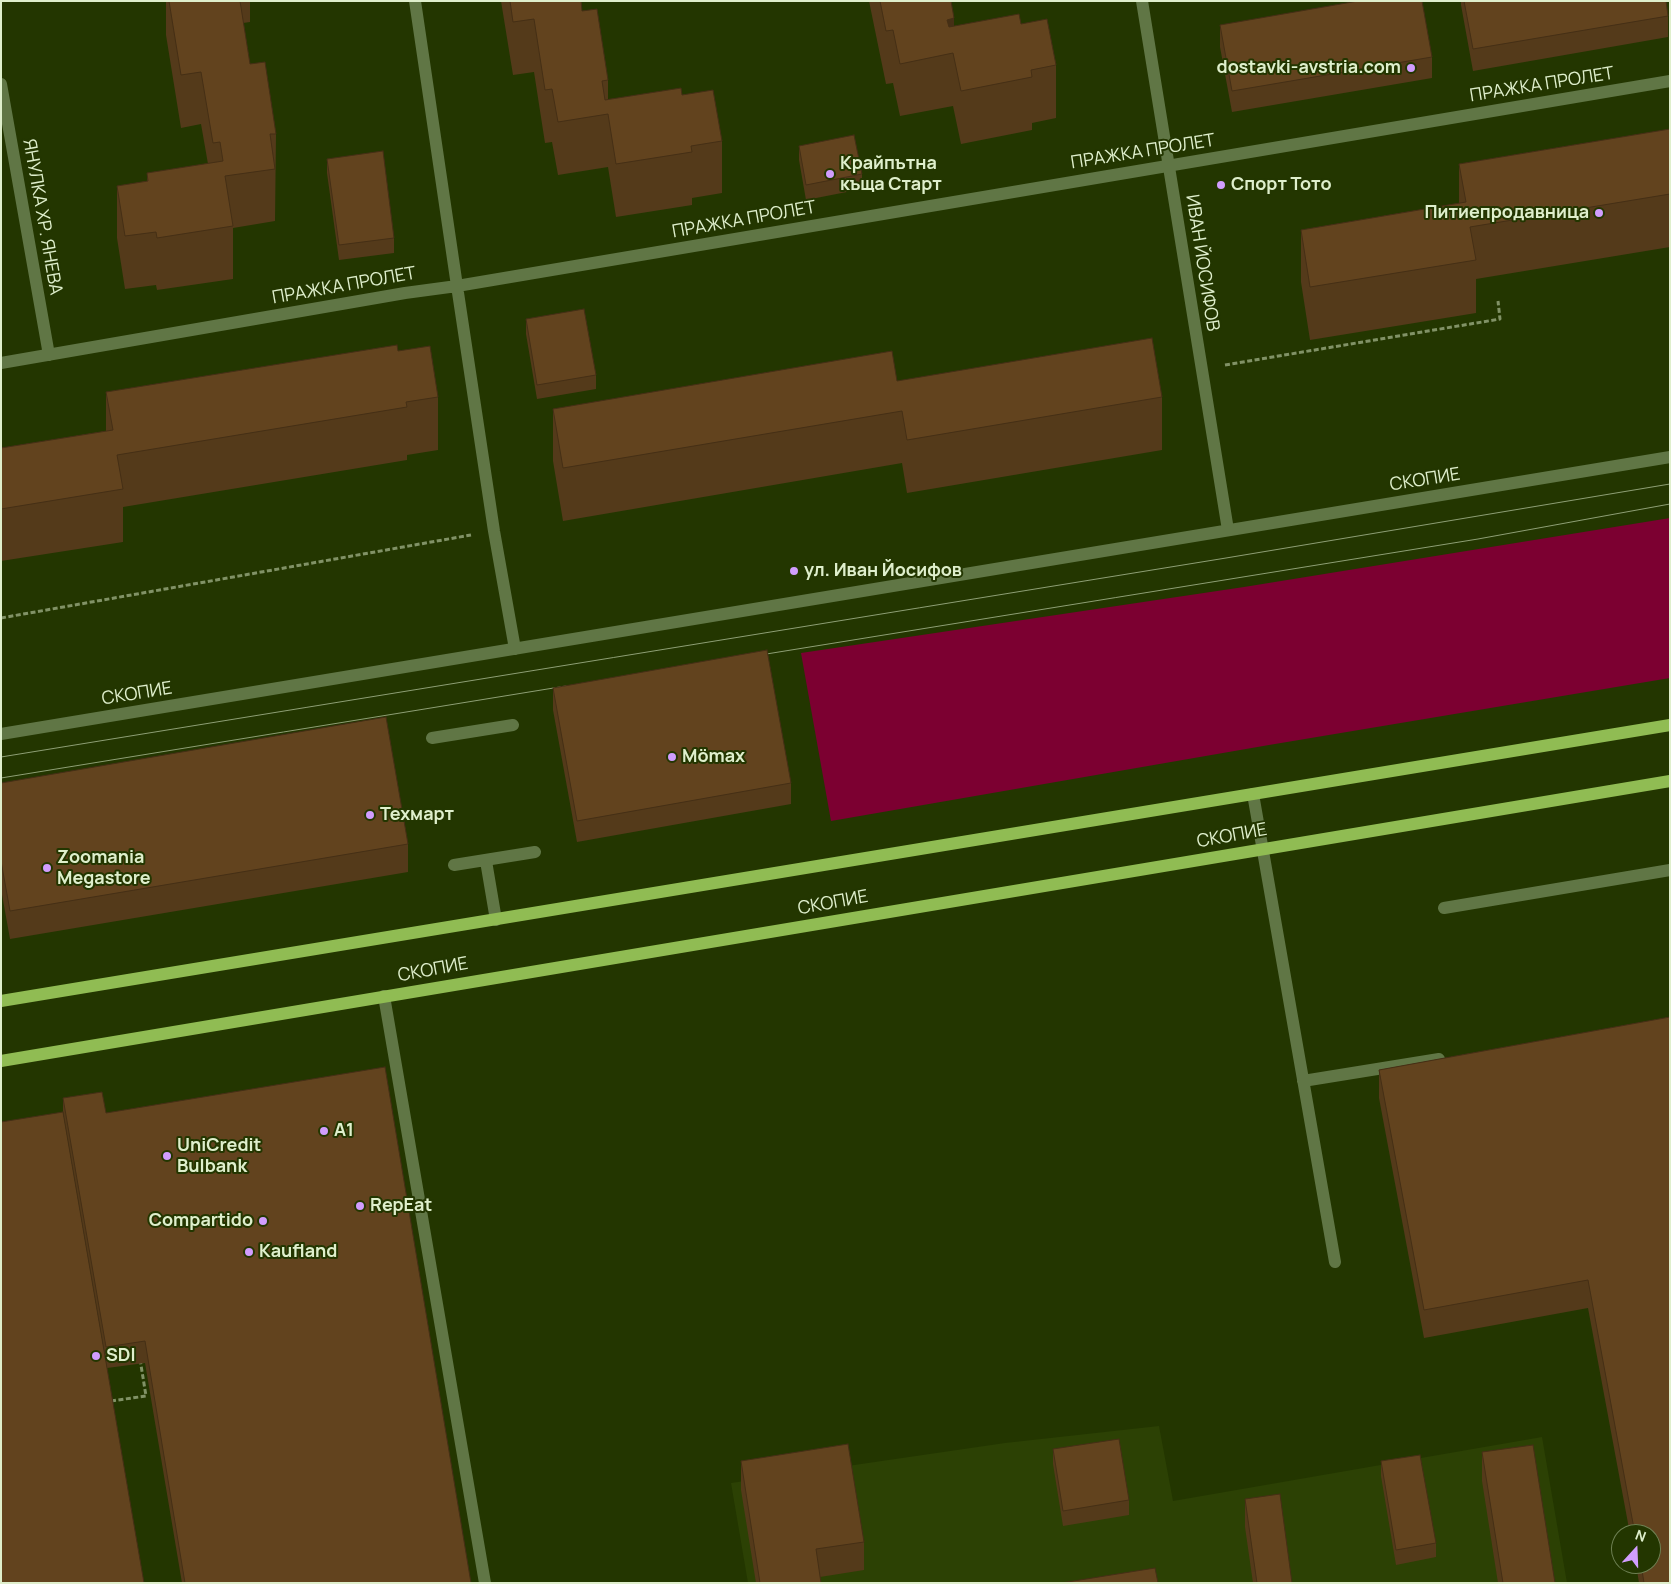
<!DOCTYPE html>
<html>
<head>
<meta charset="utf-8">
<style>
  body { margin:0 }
  #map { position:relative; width:1671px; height:1584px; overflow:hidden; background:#233600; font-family:Manrope,sans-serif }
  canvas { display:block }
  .frame { position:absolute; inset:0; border:2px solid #dfefcc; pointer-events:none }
  .north { position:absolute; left:1611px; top:1524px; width:50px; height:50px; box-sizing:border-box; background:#233600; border:1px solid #6e8052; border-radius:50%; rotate:20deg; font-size:14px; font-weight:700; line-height:20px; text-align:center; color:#dfefcc }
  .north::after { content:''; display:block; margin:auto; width:18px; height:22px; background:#d19dfe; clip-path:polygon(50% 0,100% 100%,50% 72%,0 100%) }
</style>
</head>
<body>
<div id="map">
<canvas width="1671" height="1584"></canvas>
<div class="frame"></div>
<div class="north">N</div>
</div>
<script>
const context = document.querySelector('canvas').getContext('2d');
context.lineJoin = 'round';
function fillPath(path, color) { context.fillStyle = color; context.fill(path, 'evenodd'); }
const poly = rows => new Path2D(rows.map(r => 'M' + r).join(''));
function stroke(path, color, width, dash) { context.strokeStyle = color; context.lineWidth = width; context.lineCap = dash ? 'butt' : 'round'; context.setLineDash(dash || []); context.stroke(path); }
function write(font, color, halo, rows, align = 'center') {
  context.font = font + ' Manrope,sans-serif'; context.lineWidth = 4; context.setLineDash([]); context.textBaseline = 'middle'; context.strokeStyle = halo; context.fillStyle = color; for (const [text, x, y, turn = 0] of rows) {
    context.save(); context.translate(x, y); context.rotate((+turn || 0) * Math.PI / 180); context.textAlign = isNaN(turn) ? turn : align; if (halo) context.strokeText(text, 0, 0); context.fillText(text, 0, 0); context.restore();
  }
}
fillPath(poly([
  [1159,1426,1173,1501,1542,1437,1567,1583,748,1583,731,1483,1005,1443]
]), '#2c4104');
fillPath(poly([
  [1670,518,1670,678,1269,745,831,821,801,653,1244,587]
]), '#7c0031');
stroke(poly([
  [1225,365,1500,319,1498,301],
  [1,618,471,535],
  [111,1401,146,1396,140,1359]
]), '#819266', 3, [5, 2.5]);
stroke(poly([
  [432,738,513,725],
  [1253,794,1335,1262],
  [486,861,496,920],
  [454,865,535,852],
  [1444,908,1670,870],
  [384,996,485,1583],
  [1303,1081,1439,1059]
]), '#607645', 12);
stroke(poly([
  [415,1,457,286,494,531,515,649],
  [1142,1,1228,530],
  [1,84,49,355],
  [1,363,405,293,457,286,1670,81],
  [1,734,1670,457]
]), '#607645', 12);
stroke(poly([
  [1,1001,1670,725],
  [1,1061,1670,781]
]), '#90bc53', 12);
stroke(poly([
  [754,656,1478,539,1670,504],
  [1,757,1226,558,1670,484],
  [1,778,566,686]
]), '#8e9f74', 1);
fillPath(poly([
  [166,1,250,1,250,22,243,23,250,64,276,134,275,221,233,228,233,279,157,290,156,285,125,289,117,238,117,186,147,181,147,173,208,164,201,124,181,128,166,35],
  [501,1,581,1,582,11,608,80,608,99,682,95,722,141,722,193,692,198,692,205,616,217,608,167,558,175,552,142,545,143,534,72,513,75],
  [869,1,951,1,954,26,1021,24,1056,65,1056,118,1032,123,1032,130,961,144,953,106,900,116,893,83,886,84],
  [1461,1,1666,1,1668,16,1668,37,1473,71,1461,5],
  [1220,25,1432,57,1432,78,1232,112,1220,47],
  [1670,129,1670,247,1476,279,1476,313,1310,340,1301,282,1301,230,1459,203,1459,164],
  [799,146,862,174,862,189,806,200,799,160],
  [327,159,394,238,394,253,339,260,327,173],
  [526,319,596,375,596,389,537,399,526,334],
  [398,351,438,397,438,450,407,455,407,460,123,507,123,542,1,561,1,448,106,431,106,392],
  [897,381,1162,397,1162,450,907,493,902,463,563,521,553,461,553,409],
  [553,688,791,783,791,804,577,842,553,710],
  [1,783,408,844,408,872,10,939,1,889],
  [1670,1017,1670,1583,1639,1583,1636,1564,1651,1564,1651,1534,1630,1534,1588,1308,1424,1338,1379,1098,1379,1070],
  [63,1098,106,1113,471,1583,182,1583,145,1363,107,1368,63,1112],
  [1053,1449,1129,1500,1129,1515,1063,1526,1053,1464],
  [1482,1452,1555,1583,1498,1583,1482,1481],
  [741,1461,864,1542,864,1570,820,1577,821,1583,756,1583,741,1490],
  [1381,1461,1436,1543,1436,1557,1396,1565,1381,1476],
  [1245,1499,1292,1583,1253,1583,1245,1527]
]), '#543a1a');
fillPath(poly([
  [954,18,954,57,947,20]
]), '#452f15');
const building = poly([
  [169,1,240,1,250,64,265,62,276,134,270,134,275,169,225,176,233,226,157,238,156,232,125,236,117,186,148,181,147,173,223,161,220,142,213,143,201,72,181,75,169,1],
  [510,1,581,1,582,11,597,9,608,80,602,81,605,100,681,88,682,95,713,90,722,141,691,146,692,152,616,164,608,114,558,122,552,89,545,90,534,19,513,22,510,1],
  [880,1,951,1,954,18,947,20,949,27,1019,14,1021,24,1047,19,1056,65,1031,70,1032,77,961,91,953,53,900,64,893,30,886,31,880,1],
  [1358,1,1422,1,1432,57,1232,91,1220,25,1358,1],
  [1464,1,1666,1,1668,16,1473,49,1464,1],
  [1670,129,1670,194,1470,227,1476,260,1310,287,1301,230,1466,202,1459,164,1670,129],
  [854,135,862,174,806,185,799,146,854,135],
  [383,151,394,238,339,245,327,159,383,151],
  [584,309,596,375,537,385,526,319,584,309],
  [1152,338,1162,397,907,440,902,411,563,468,553,409,892,351,897,381,1152,338],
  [397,345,398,351,430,346,438,397,406,402,407,407,117,455,123,489,1,509,1,448,113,430,106,392,397,345],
  [767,650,791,783,577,821,553,688,767,650],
  [386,717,408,844,10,911,1,861,1,783,386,717],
  [1670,1017,1670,1583,1644,1583,1641,1564,1651,1564,1651,1534,1635,1534,1588,1280,1424,1310,1379,1070,1670,1017],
  [385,1067,471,1583,185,1583,145,1341,106,1347,63,1098,102,1092,106,1113,385,1067],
  [63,1112,144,1583,1,1583,1,1122,63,1112],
  [1119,1439,1129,1500,1063,1511,1053,1449,1119,1439],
  [848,1444,864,1542,816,1549,821,1583,760,1583,741,1461,848,1444],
  [1533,1445,1555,1583,1503,1583,1482,1452,1533,1445],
  [1420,1455,1436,1543,1396,1550,1381,1461,1420,1455],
  [1280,1494,1292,1583,1257,1583,1245,1499,1280,1494],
  [1155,1568,1158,1583,1061,1583,1155,1568]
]);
fillPath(building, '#62431e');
stroke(building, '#452f15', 1);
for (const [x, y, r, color] of [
  [1411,68,5,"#d19dfe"],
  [830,174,5,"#d19dfe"],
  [1221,185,5,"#d19dfe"],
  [1599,213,5,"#d19dfe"],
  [794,571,5,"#d19dfe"],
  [672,757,5,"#d19dfe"],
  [370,815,5,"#d19dfe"],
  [47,868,5,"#d19dfe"],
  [324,1131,5,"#d19dfe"],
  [167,1156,5,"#d19dfe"],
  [360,1206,5,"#d19dfe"],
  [263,1221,5,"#d19dfe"],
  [249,1252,5,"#d19dfe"],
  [96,1356,5,"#d19dfe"]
]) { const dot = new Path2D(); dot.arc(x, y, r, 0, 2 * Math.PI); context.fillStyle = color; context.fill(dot); stroke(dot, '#233600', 2); }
write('bold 18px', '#dfefcc', '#233600', [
  ["dostavki-avstria.com",1401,68,"right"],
  ["Крайпътна",840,164],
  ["къща Старт",840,185],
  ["Спорт Тото",1231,185],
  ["Питиепродавница",1589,213,"right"],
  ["ул. Иван Йосифов",804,571],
  ["Mömax",682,757],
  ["Техмарт",380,815],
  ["Zoomania",57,858],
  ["Megastore",57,879],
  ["A1",334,1131],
  ["UniCredit",177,1146],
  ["Bulbank",177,1167],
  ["RepEat",370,1206],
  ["Compartido",253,1221,"right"],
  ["Kaufland",259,1252],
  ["SDI",106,1356]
], 'left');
write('18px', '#dfefcc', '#233600', [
  ["ПРАЖКА ПРОЛЕТ",1542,85,-9],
  ["ПРАЖКА ПРОЛЕТ",1143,152,-9],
  ["ЯНУЛКА ХР. ЯНЕВА",42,217,80],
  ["ПРАЖКА ПРОЛЕТ",744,220,-10],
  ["ИВАН ЙОСИФОВ",1202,263,81],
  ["ПРАЖКА ПРОЛЕТ",344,286,-10],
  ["СКОПИЕ",1425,480,-9],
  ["СКОПИЕ",137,694,-9],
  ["СКОПИЕ",1232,836,-10],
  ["СКОПИЕ",833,903,-10],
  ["СКОПИЕ",433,970,-10]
]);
</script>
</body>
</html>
